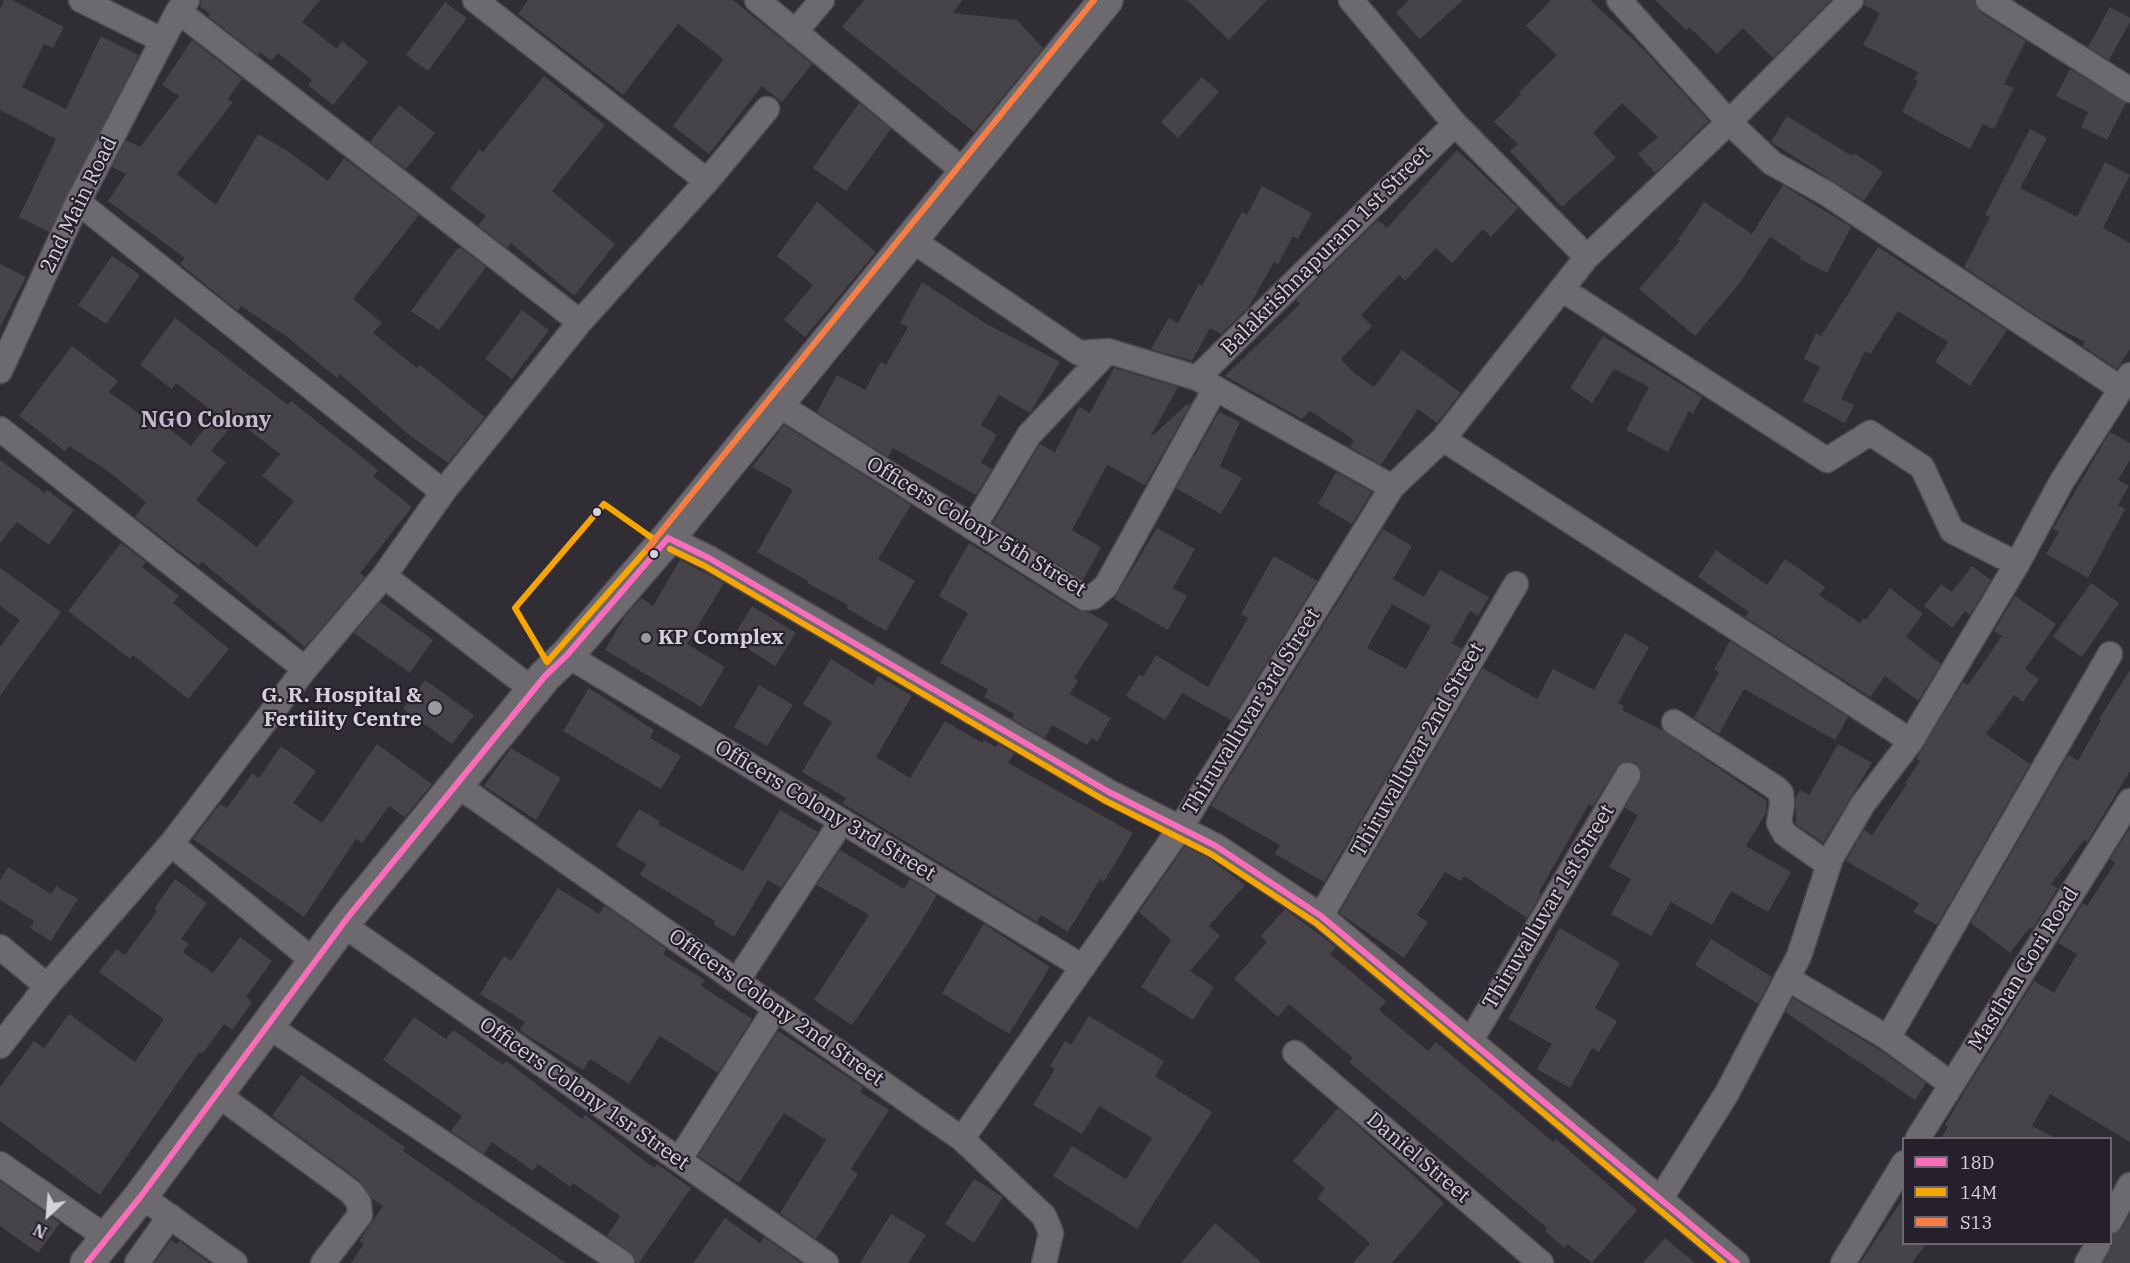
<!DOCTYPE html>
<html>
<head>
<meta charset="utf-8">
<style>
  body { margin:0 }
  #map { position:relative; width:2130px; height:1263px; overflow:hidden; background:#302d34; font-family:"IBM Plex Serif",serif }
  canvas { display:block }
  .legend { position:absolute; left:1902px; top:1137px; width:210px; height:108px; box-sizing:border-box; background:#26202d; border:2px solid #6c6773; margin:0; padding:8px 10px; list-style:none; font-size:18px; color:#d6d2db }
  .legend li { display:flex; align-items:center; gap:12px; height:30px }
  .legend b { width:30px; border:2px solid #6c6773 }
  .north { position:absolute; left:18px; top:1185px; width:60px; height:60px; -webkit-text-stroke:4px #26202d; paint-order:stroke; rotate:206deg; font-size:16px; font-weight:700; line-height:24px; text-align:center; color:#d6d2db }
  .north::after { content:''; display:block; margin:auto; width:21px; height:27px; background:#d6d2db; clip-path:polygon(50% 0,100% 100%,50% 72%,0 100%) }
</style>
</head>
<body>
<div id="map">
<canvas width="2130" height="1263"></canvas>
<ul class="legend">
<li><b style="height:8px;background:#fb6dba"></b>18D</li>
<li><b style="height:8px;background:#f7a600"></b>14M</li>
<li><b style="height:8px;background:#f77d43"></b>S13</li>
</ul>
<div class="north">N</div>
</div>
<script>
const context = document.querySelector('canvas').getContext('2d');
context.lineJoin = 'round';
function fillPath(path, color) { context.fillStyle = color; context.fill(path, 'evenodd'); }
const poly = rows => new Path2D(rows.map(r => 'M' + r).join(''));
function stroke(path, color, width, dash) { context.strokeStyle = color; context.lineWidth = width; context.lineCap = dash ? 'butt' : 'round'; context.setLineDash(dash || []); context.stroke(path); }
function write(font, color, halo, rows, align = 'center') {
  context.font = font + ' "IBM Plex Serif",serif'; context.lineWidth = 4.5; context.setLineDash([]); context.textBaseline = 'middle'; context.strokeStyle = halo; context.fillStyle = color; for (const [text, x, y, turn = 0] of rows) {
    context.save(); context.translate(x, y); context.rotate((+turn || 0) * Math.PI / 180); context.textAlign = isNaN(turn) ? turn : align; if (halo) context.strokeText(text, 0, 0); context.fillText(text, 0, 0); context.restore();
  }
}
fillPath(poly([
  [4,0,12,0,64,27,53,48,44,44,22,87,66,109,101,36,139,55,49,232,19,217,56,139,0,110,0,9],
  [201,0,320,0,302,22,337,49,342,41,368,62,333,105,308,85,312,80,278,53,271,61,260,52,258,55,208,16,210,14,200,6],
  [528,0,733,0,812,64,782,102,762,86,709,154,673,126,723,60,720,56,678,24,623,95,518,14],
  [864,0,962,0,953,13,1017,20,1043,48,974,132,842,27],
  [1187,0,1267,0,1229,40],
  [1409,0,1463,0,1420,39,1396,13],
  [1551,0,1590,0,1644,50,1709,121,1655,173,1638,154,1658,137,1622,103,1593,133,1616,158,1562,207,1510,151,1518,144,1494,122,1521,94,1519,92,1557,55,1526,26],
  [1655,0,1831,0,1773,58,1743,28,1717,54,1689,27,1686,30],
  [1865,0,1974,0,1980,12,2026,41,2004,84,2014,88,1994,129,1983,124,1970,149,1902,112,1918,81,1914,79,1918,72,1863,45,1880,13,1864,5],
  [445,2,467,18,428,71,406,55],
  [2110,7,2130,18,2130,22,2109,60,2088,47],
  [192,40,242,79,228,99,233,102,177,174,216,205,258,134,286,150,328,181,344,158,419,215,353,299,382,323,373,333,417,368,420,365,485,417,448,463,408,434,340,374,337,378,286,336,241,306,238,311,180,264,185,258,108,201,126,174,112,167,126,140,140,147,179,96,162,85],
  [2070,69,2126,103,2107,140,2081,127,2088,112,2056,96],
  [544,76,605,125,552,191,615,244,574,296,511,243,507,248,478,225,486,216,450,189,479,150,483,152],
  [1202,77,1219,92,1178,138,1161,122],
  [859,103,891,129,846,191,813,168],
  [399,105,435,133,406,169,370,142],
  [1787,116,1852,156,1854,153,1883,172,1864,201,1771,142],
  [2030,129,2047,138,2020,188,2077,217,2105,162,2130,175,2103,228,2130,243,2130,349,2117,369,2083,346,2085,342,2043,320,1964,267,1990,217,1985,215],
  [1457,150,1518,208,1491,237,1483,229,1452,263,1436,248,1405,281,1399,275,1361,315,1372,326,1341,359,1354,373,1374,387,1402,350,1461,393,1437,423,1418,409,1381,465,1350,447,1354,440,1310,411,1302,419,1225,376,1300,304,1296,300,1378,220,1387,228],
  [1783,185,1851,227,1827,273,1800,259,1801,257,1770,237,1739,284,1695,336,1639,289,1680,241,1678,240,1704,202,1752,234],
  [1262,186,1312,213,1298,239,1293,236,1278,264,1274,262,1248,308,1221,334,1210,328,1192,361,1151,349,1169,318,1178,323,1199,284,1202,286,1242,212,1247,215],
  [817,202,876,252,805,337,784,320,813,285,777,256],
  [1878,247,2007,330,1970,386,1935,362,1948,342,1898,311,1870,354,1865,351,1841,399,1854,405,1845,423,1803,401,1820,367,1804,359,1816,333,1821,336],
  [461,248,486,267,439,330,411,311,457,249],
  [112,256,140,275,106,324,78,305],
  [0,264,26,277,0,327],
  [922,282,985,323,1060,362,1030,413,999,395,981,425,997,435,981,463,992,469,976,495,893,448,888,457,817,412,837,375,865,390,881,362,886,365,908,327,900,323],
  [522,310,549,330,512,379,485,359],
  [175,318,288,405,291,401,378,470,373,476,412,507,360,573,365,577,305,647,202,562,199,566,135,517,146,502,105,469,69,446,65,451,19,416,72,346,118,381,109,392,153,424,157,419,191,446,216,414,176,383,172,389,140,365],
  [236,420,280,454,262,476,294,501,257,547,196,500,226,462,211,451],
  [1603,336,1702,397,1693,414,1689,411,1668,452,1626,430,1649,387,1614,369,1592,403,1570,388],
  [1114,368,1178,387,1150,438,1186,405,1191,404,1145,485,1107,465,1072,530,1101,547,1083,580,993,523,1040,444,1055,452,1079,407,1090,413],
  [1219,412,1240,422,1220,466,1242,478,1221,514,1176,488],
  [784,425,911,505,878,559,915,581,886,631,846,608,848,605,807,583,808,581,757,552,793,490,752,467],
  [2110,432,2130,443,2130,460,2118,480,2129,486,2118,505,2125,509,2088,578,2046,554,2059,532,2053,529],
  [0,460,45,493,47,490,74,510,49,545,17,522,0,543],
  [1336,472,1372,492,1352,524,1318,504],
  [1157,528,1195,549,1173,588,1187,596,1168,630,1114,599],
  [1383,529,1412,546,1393,579,1424,597,1440,570,1489,597,1478,616,1470,611,1452,643,1462,649,1324,882,1275,854,1280,845,1211,806],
  [1392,604,1431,626,1406,669,1367,648],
  [121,543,146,562,142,567,179,596,173,603,229,649,188,699,133,655,130,659,68,611],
  [969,543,1077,610,1089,612,1109,624,1074,678,1078,680,1070,694,1111,718,1097,742,1092,738,1087,745,1052,725,1045,738,1012,719,1014,714,984,697,988,689,940,663,968,613,939,596],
  [1716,550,1767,585,1785,559,1825,587,1819,595,1860,623,1863,618,1866,620,1890,588,1923,614,1906,637,1941,664,1918,701,1885,676,1870,697,1745,617,1749,612,1698,577],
  [1274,556,1317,581,1231,720,1182,693,1165,720,1126,696,1139,675,1143,677,1156,655,1208,687,1248,618,1241,614],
  [680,560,724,583,687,644,725,667,701,707,605,650,625,616,641,598,653,606],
  [1972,566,1991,580,1970,615,1965,611,1952,628,1924,606,1941,584,1952,592],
  [0,568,61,612,0,696,0,647,20,620,0,606],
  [2091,583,2119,603,2082,657,2053,637],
  [2015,596,2056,624,2025,669,2039,679,2023,702,2014,695,1986,734,2030,764,1937,925,1913,912,1919,903,1846,861,1864,830,1872,835,1907,784,1905,783,1920,761,1916,759,1963,682,1968,685,2002,636,1994,631],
  [380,602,433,640,410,673,354,633],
  [752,606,796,633,775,666,732,639],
  [1625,633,1649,647,1618,703,1624,706,1622,710,1662,730,1767,801,1766,813,1746,846,1791,872,1768,912,1731,891,1712,925,1671,902,1651,936,1611,914,1631,879,1609,867,1638,815,1625,808,1642,775,1636,763,1628,761,1616,768,1593,806,1589,804,1539,892,1541,894,1527,918,1464,876,1461,881,1445,872,1417,915,1428,922,1404,958,1339,913,1483,668,1537,699,1553,669,1594,690],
  [1730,641,1848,717,1835,740,1744,689,1719,734,1694,718,1719,672,1714,670],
  [831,659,873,685,878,676,912,696,876,757,910,778,945,721,982,743,984,740,996,747,998,744,1014,753,1008,763,1133,833,1104,882,1100,879,1068,932,1041,915,1037,922,842,803,846,798,802,772,832,722,803,704],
  [2130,670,2130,771,2087,842,2084,840,2051,884,2058,888,2033,928,2028,929,2010,953,1971,923,2068,755,2078,761,2101,720,2099,719],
  [425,680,474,715,452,744,403,709],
  [759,685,793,705,767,746,734,727],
  [589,688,654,730,650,738,681,756,661,789,563,731],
  [377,744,432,784,405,817,389,806,362,843,356,839,304,917,193,839,220,804,227,808,252,773,259,778,281,746,316,771,293,803,322,823],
  [1838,744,1872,763,1823,843,1796,824,1796,798,1800,790,1809,795],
  [511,748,561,778,536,820,484,786],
  [639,809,660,821,658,824,743,871,780,810,818,832,781,888,768,880,734,937,713,924,715,921,640,875,646,864,616,846],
  [2130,828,2130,1142,2050,1094,2032,1126,2055,1138,1941,1138,1948,1127,1945,1125,1967,1087,2034,981,2054,993,2077,954,2058,943,2083,903,2087,906,2115,863,2110,859],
  [1185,846,1209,858,1245,885,1209,926,1220,936,1190,971,1214,987,1193,1020,1141,987,1171,940,1139,912],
  [840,850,904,889,910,879,937,895,907,945,852,1025,814,1000,869,915,817,885],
  [8,867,51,894,56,886,78,899,51,941,30,928,34,921,0,900,0,880],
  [175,879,207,903,181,939,189,944,183,952,213,973,240,937,272,961,246,997,252,1002,232,1030,224,1024,202,1054,199,1052,100,1195,0,1121,0,1087,34,1041,44,1048,69,1014,135,1062,164,1019,99,972,116,949,125,955,157,911,154,909],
  [558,888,599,914,604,906,611,910,666,949,663,954,705,980,701,986,752,1019,718,1073,660,1036,629,1084,590,1059,583,1070,525,1034,520,1030,525,1022,480,994,504,956,511,961],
  [1285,909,1336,947,1330,954,1386,1001,1379,1010,1428,1051,1436,1042,1553,1142,1556,1139,1637,1210,1592,1263,1567,1244,1564,1248,1545,1231,1547,1228,1349,1062,1353,1058,1289,1004,1278,1017,1234,979,1267,942,1261,936],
  [984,924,1050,967,1009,1034,942,993],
  [1560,928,1620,963,1595,1008,1617,1021,1599,1052,1592,1048,1570,1088,1537,1069,1552,1044,1508,1019],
  [1711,939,1772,977,1758,1004,1695,965],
  [1793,998,1880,1050,1926,1083,1915,1100,1785,1012],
  [1089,1016,1164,1061,1155,1076,1212,1112,1137,1229,1053,1176,1072,1146,1126,1179,1152,1138,1099,1106,1082,1134,1033,1105,1055,1069,1050,1066,1065,1041,1071,1045],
  [414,1017,446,1039,453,1030,503,1065,506,1061,582,1119,585,1115,654,1168,657,1164,691,1188,639,1263,636,1263,630,1252,607,1236,620,1216,573,1183,570,1187,538,1164,533,1171,492,1142,484,1154,451,1131,462,1116,383,1060],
  [778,1031,863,1087,860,1092,889,1110,851,1169,858,1174,816,1239,780,1213,826,1140,784,1113,739,1183,698,1156],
  [301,1075,405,1147,403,1151,566,1263,351,1263,364,1244,359,1241,383,1206,372,1199,359,1180,272,1116],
  [1338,1108,1444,1203,1392,1263,1353,1263,1370,1243,1317,1198,1325,1188,1293,1161],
  [974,1179,1003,1197,974,1243,945,1224],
  [0,1181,60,1223,38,1253,0,1226],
  [1904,1197,1904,1244,1926,1244,1912,1263,1860,1263],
  [891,1214,926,1235,908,1263,860,1263],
  [2130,1214,2130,1263,2103,1263,2112,1245,2110,1235,2122,1228],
  [725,1218,760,1243,764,1237,801,1263,693,1263],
  [1215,1223,1262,1263,1181,1263],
  [1665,1238,1695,1263,1643,1263],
  [171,1240,177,1244,179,1241,210,1263,154,1263]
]), '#464349');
const street = poly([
  [81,0,162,40],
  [475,0,707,181],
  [757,0,966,173],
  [1351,0,1455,124,1587,257],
  [1619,0,1729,122,1772,163,1826,193,2120,388],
  [1988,0,2130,90],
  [178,11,580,322],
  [795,32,822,0],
  [78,202,443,492],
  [912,240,1079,353,1108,351,1197,378,1392,487],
  [1563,290,1827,460,1870,433,1922,467,1952,531,2017,564],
  [0,371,78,202,178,11,187,0],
  [1197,378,1455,124],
  [776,403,1085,598,1093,597,1106,586,1215,389],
  [0,429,305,669],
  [1443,439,1911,741],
  [973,528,1029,435,1108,351],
  [668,538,709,558,1109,792,1216,846,1321,916,1737,1263],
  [384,576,533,690],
  [567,655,1083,967],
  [1674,722,1776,788,1781,793,1782,804,1779,823,1785,834,1829,865],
  [457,785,962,1139,1044,1216,1051,1233,1044,1263],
  [171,844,315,962],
  [1321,916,1516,584],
  [342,924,826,1263],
  [0,947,47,986],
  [1787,978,1888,1038],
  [737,981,842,821],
  [268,1026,622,1263],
  [1471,1040,1628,775],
  [0,1046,47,986,171,844,305,669,384,576,443,492,580,322,707,181,767,109],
  [1295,1053,1541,1263],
  [1951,1084,1888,1038,2110,654],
  [217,1094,351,1192,359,1203,360,1215,323,1263],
  [1918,1138,2130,801],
  [962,1139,1181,827,1392,487,1443,439,1587,257,1729,122,1851,0],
  [679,1160,776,1008],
  [0,1164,106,1237],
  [141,1196,235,1263],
  [1661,1198,1727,1093,1799,956,1831,858,1863,804,1911,741,2017,564,2062,481,2130,375],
  [2110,1221,2130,1185],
  [137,1263,170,1216],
  [1843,1263,1904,1163],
  [2087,1263,2098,1244]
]);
const secondary = poly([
  [87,1263,141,1196,348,917,545,676,567,655,668,538,1106,0]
]);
stroke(street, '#4e4b51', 27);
stroke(secondary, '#4e4b51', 36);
stroke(street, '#6c696f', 24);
stroke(secondary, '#6c696f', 33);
stroke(poly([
  [668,538,709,558,1109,792,1216,846,1321,916,1737,1263],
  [87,1263,141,1196,348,917,545,676,567,655,668,538]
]), '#fb6dba', 6);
stroke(poly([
  [604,504,655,540,547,662,515,608,604,504],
  [670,549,705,566,1104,800,1211,854,1316,923,1723,1263]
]), '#f7a600', 6);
stroke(poly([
  [647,549,1094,0]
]), '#f77d43', 6);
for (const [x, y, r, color] of [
  [597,512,5,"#d6d2db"],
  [654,554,5,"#d6d2db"],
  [646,638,6,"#9c98a1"],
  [435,708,8,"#9c98a1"]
]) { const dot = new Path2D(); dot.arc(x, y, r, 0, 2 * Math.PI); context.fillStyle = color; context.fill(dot); stroke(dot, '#26202d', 2); }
write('21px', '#d6d2db', '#26202d', [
  ["2nd Main Road",79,205,-64],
  ["Balakrishnapuram 1st Street",1326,251,-45],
  ["Officers Colony 5th Street",976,527,31],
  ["Thiruvalluvar 3rd Street",1252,712,-58],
  ["Thiruvalluvar 2nd Street",1418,750,-60],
  ["Officers Colony 3rd Street",825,811,31],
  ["Thiruvalluvar 1st Street",1549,907,-59],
  ["Masthan Gori Road",2024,969,-58],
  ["Officers Colony 2nd Street",776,1008,35],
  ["Officers Colony 1sr Street",584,1094,35],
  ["Daniel Street",1418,1158,40]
]);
write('bold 21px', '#d6d2db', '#26202d', [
  ["KP Complex",658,638],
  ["G. R. Hospital &",422,696,"right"],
  ["Fertility Centre",422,720,"right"]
], 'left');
write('bold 22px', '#c4bbcd', '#26202d', [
  ["NGO Colony",206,421]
]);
</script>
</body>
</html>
